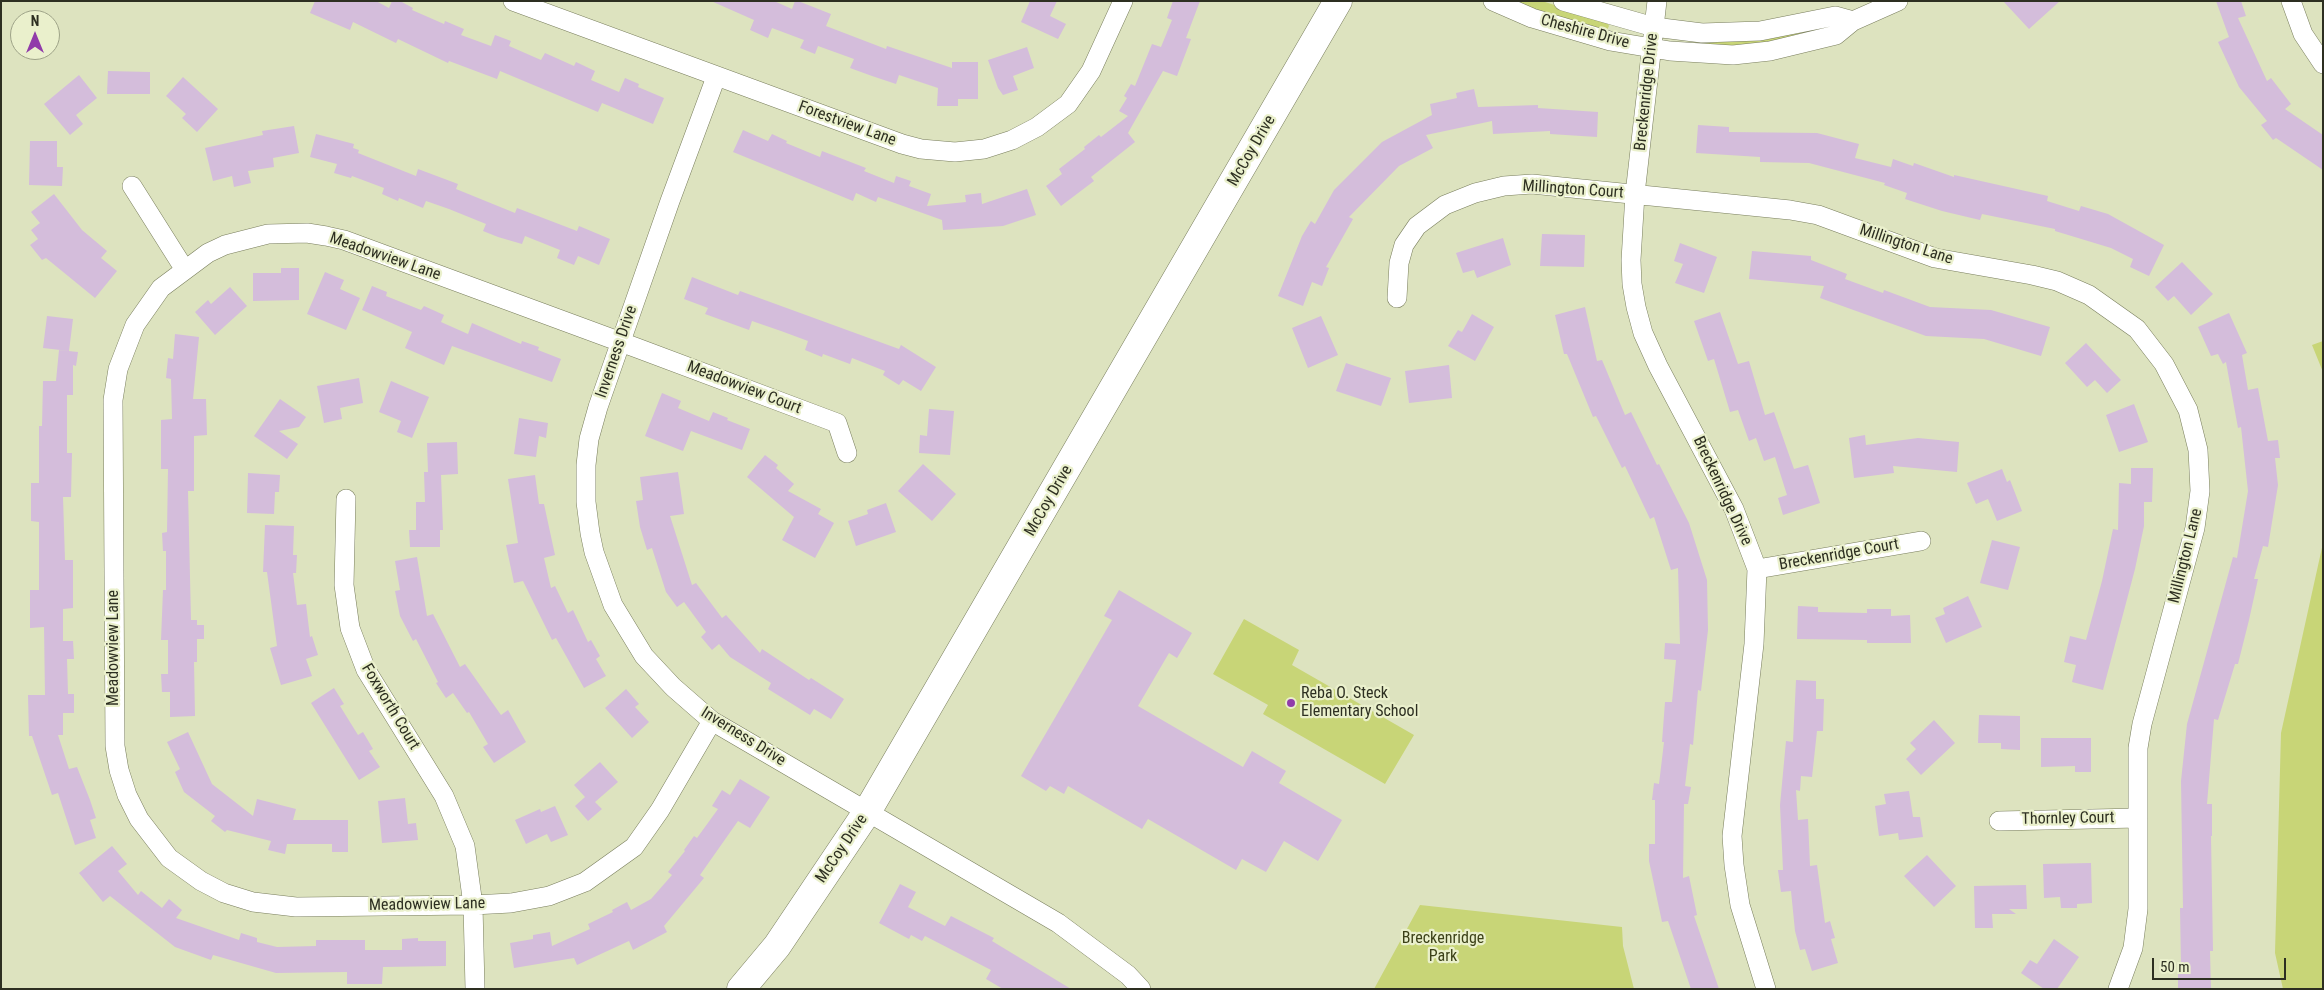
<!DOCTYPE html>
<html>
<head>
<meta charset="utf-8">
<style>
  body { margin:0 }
  #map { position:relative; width:2324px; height:990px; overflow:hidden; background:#dde3bf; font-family:"Roboto Condensed",sans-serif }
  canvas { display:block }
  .frame { position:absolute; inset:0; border:2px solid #2d2f21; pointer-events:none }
  .north { position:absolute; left:10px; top:10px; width:50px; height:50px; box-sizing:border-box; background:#eaf0cc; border:1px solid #9ea388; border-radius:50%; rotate:0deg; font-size:14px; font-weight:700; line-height:20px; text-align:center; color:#2d2f21 }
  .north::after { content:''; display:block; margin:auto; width:18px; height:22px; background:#913caa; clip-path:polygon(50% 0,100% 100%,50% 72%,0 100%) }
  .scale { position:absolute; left:2152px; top:958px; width:134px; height:22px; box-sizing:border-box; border:2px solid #2d2f21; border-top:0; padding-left:6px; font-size:15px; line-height:18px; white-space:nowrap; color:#2d2f21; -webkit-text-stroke:4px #eaf0cc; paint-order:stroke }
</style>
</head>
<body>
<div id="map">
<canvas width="2324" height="990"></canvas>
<div class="frame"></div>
<div class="north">N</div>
<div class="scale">50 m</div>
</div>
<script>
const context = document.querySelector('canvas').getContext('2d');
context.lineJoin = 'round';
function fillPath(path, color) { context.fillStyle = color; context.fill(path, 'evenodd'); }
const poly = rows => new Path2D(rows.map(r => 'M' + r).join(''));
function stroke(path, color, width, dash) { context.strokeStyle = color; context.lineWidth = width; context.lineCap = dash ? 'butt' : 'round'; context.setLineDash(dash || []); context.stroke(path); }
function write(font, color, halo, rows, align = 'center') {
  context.font = font + ' "Roboto Condensed",sans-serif'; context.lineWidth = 4.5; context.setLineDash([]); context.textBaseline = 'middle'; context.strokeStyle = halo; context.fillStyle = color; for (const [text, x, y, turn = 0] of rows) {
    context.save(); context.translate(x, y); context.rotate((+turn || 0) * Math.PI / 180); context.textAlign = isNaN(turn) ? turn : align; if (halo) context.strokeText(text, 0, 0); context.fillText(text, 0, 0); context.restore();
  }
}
fillPath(poly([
  [1507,1,1542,1,1607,22,1609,26,1607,30,1602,31],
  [1834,23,1832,28,1751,47,1694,44,1746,40],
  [2323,341,2323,372,2312,345],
  [2323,543,2323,989,2283,989,2275,953,2281,733],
  [1244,619,1299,650,1292,665,1414,735,1385,784,1263,714,1268,705,1213,674],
  [1420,905,1622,927,1623,946,1634,989,1374,989]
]), '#c8d577');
fillPath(poly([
  [315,1,376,1,389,8,392,1,400,1,413,8,412,10,444,24,445,21,464,29,461,35,491,46,495,35,511,41,509,46,541,60,545,53,574,66,576,62,595,71,591,80,619,92,625,78,639,84,638,87,664,98,653,124,602,103,598,112,500,71,497,79,449,61,448,63,398,39,396,43,353,22,350,30,310,13],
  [711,1,774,1,792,9,795,1,798,1,831,14,826,26,886,49,887,46,952,68,952,62,978,62,978,99,958,99,958,106,937,106,938,88,899,75,896,84,872,76,850,68,854,59,818,46,815,54,800,48,804,40,772,28,768,38,750,30,754,20],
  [1030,1,1057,1,1050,16,1066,24,1058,39,1021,22],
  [1173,1,1200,1,1186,38,1191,39,1177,76,1163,71,1128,133,1135,142,1091,177,1094,181,1061,206,1046,186,1062,174,1059,169,1085,149,1084,147,1099,135,1101,137,1128,116,1119,111,1127,98,1124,96,1131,84,1135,86,1152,44,1161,47,1172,20,1167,18],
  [2003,1,2060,1,2029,29],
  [2216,1,2241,1,2246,16,2238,18,2267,81,2271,78,2291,104,2285,109,2323,135,2323,170,2276,138,2273,140,2261,125,2267,121,2239,87,2218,42,2229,37],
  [1027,47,1034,68,1013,76,1018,90,1003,95,998,88,988,60],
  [108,71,150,72,150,94,107,94],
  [79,75,97,98,76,115,83,124,70,135,44,104],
  [183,77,218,109,197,132,182,118,186,114,166,96],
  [1474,89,1478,107,1538,105,1538,108,1598,112,1597,137,1550,134,1550,131,1493,134,1492,121,1426,135,1433,148,1399,166,1349,217,1353,219,1326,267,1329,268,1322,286,1312,282,1303,306,1278,296,1302,236,1311,221,1315,224,1334,190,1382,142,1432,115,1430,104,1457,98,1456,93],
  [1698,125,1729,127,1729,132,1817,133,1859,144,1855,158,1891,167,1893,159,1913,166,1914,163,1954,177,1954,175,2048,196,2047,201,2079,211,2081,206,2108,214,2164,245,2149,276,2130,267,2133,259,2111,248,2055,231,2055,229,1982,214,1980,220,1942,211,1905,199,1907,193,1884,185,1885,183,1809,163,1760,162,1760,157,1696,153],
  [294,126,299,153,273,158,274,167,248,171,251,183,234,187,232,176,213,181,205,148,263,135,262,131],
  [743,130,768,141,772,134,787,141,786,143,820,157,822,151,866,168,864,171,894,183,896,176,911,181,909,186,931,194,927,206,966,202,965,195,981,193,982,204,1027,189,1036,215,1003,226,943,230,942,220,878,197,876,202,856,193,853,201,733,152],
  [316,134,354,144,353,148,359,150,358,153,416,176,418,169,458,184,456,189,515,213,517,208,577,231,579,226,610,239,599,265,578,256,574,265,557,258,560,250,525,236,522,244,498,237,483,231,486,224,449,209,426,201,423,208,399,198,398,201,382,194,384,188,352,176,351,178,334,173,337,164,310,157],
  [30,141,57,141,57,167,63,167,62,186,29,185],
  [54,194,82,230,107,251,101,258,117,271,95,298,46,258,42,260,30,245,38,239,31,230,40,223,31,212],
  [1542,234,1585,235,1584,267,1540,266],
  [1503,238,1511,265,1477,278,1474,270,1463,273,1456,253],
  [1680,243,1717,257,1704,293,1675,283,1683,264,1674,261],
  [1752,251,1811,256,1811,260,1847,274,1845,279,1883,293,1884,290,1930,307,1991,310,2050,327,2041,356,1984,339,1926,336,1820,298,1824,286,1749,279],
  [2182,262,2213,294,2191,315,2174,296,2168,301,2155,287],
  [281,268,299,268,299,300,253,301,253,273,281,273],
  [325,272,344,280,340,289,360,298,346,330,307,314],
  [692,277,738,295,740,291,899,349,901,345,936,367,921,391,903,380,899,385,883,375,885,371,852,358,850,364,823,354,822,357,805,350,808,341,781,331,752,321,749,330,705,314,708,308,684,299],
  [372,286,387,292,386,296,421,310,424,306,444,315,441,322,468,334,472,323,521,344,522,341,539,347,538,350,561,359,552,382,452,346,444,365,405,348,412,332,362,310],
  [230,287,247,306,215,335,195,312,208,300,211,304],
  [1585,307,1597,361,1602,360,1625,415,1631,412,1657,465,1659,464,1689,523,1707,580,1708,630,1701,691,1698,690,1693,745,1690,744,1685,786,1691,787,1688,804,1684,804,1683,878,1689,876,1697,915,1694,916,1719,989,1691,989,1668,921,1662,922,1649,861,1649,844,1655,844,1655,800,1652,800,1654,783,1659,784,1664,742,1662,742,1665,702,1672,702,1676,660,1664,659,1665,643,1680,644,1678,568,1671,570,1654,517,1650,519,1625,466,1622,468,1596,416,1593,417,1567,354,1564,354,1555,315],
  [1720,312,1738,364,1749,361,1765,415,1774,412,1794,469,1808,465,1820,503,1783,515,1778,498,1787,495,1775,457,1764,461,1756,438,1749,441,1738,410,1730,412,1714,359,1708,361,1694,321],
  [2229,313,2247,353,2242,355,2248,390,2258,388,2268,441,2278,440,2280,458,2275,458,2278,485,2268,547,2263,546,2254,579,2258,579,2249,620,2238,664,2235,664,2218,720,2214,719,2207,804,2212,804,2212,836,2211,836,2213,951,2210,951,2211,989,2178,989,2178,966,2181,966,2180,908,2183,908,2181,781,2187,724,2233,557,2237,558,2248,491,2241,427,2238,428,2226,362,2223,364,2218,354,2211,356,2198,327],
  [1472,314,1494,327,1475,361,1448,346,1458,330,1462,332],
  [47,316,73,319,69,351,43,348],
  [1321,316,1338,355,1308,368,1292,328],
  [175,334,199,337,193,399,206,399,207,435,194,436,194,491,188,491,191,620,197,620,197,625,204,625,204,639,197,639,197,662,194,662,195,716,170,717,170,692,162,692,161,674,168,674,168,640,161,640,163,590,166,590,166,551,163,551,162,533,167,532,168,469,161,469,161,420,172,419,171,379,166,378,168,358,173,359],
  [2086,343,2121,380,2107,393,2095,380,2087,387,2065,363],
  [59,350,78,352,76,366,73,365,73,395,67,395,67,453,72,453,71,497,63,497,65,560,73,560,73,608,63,609,63,641,73,641,74,659,67,659,68,694,74,694,74,713,63,713,63,735,58,735,69,769,77,767,90,800,96,818,90,820,96,838,75,845,58,793,52,795,32,736,29,736,28,695,45,695,44,627,30,628,30,590,39,590,39,522,31,521,31,483,39,483,39,426,42,426,43,381,56,381],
  [1346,363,1391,378,1381,406,1336,391],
  [1449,365,1452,398,1409,403,1405,371],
  [359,378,363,403,340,408,342,419,324,423,317,386],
  [391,381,429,397,412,438,397,432,401,421,379,412],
  [662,393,681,401,678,408,709,421,713,412,728,418,727,420,750,429,742,450,691,431,683,451,645,436],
  [280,399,306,417,299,427,279,431,298,444,287,459,254,436],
  [2134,404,2148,442,2119,452,2106,415],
  [929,409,954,411,950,455,919,453,920,435,927,436],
  [519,418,548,423,546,438,539,436,536,457,514,454],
  [1865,435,1866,445,1918,438,1959,442,1957,472,1893,466,1894,473,1854,478,1849,438],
  [457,442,458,474,441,475,443,530,440,530,440,547,410,547,409,530,416,530,416,502,425,502,424,472,428,472,427,443],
  [765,455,778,465,776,468,794,484,788,491,821,509,818,514,834,523,815,558,782,540,794,517,747,477],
  [923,464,956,494,932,521,898,491],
  [2131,468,2153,468,2152,502,2144,502,2144,526,2135,569,2103,690,2072,682,2076,665,2064,662,2070,636,2086,640,2102,581,2113,529,2118,530,2119,483,2131,484],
  [2002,469,2007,482,2010,480,2022,511,1997,521,1988,499,1976,504,1967,483],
  [678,472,684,514,670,516,692,585,696,583,722,618,726,615,760,653,762,649,809,680,811,678,844,699,831,719,814,709,810,715,768,689,771,683,730,657,719,644,712,650,701,637,706,632,684,602,677,607,666,592,652,548,647,550,640,527,636,501,643,500,640,477],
  [248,473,280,475,279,492,275,492,274,514,247,513],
  [535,475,539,504,544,504,555,555,544,558,551,588,555,586,568,613,573,610,588,642,591,640,600,656,596,659,606,676,584,688,556,638,552,640,523,581,514,583,506,545,518,543,508,479],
  [886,503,896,532,856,546,848,521,868,514,867,510],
  [265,525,294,526,293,555,297,555,296,573,293,573,297,605,306,604,310,637,312,636,318,655,306,659,312,676,281,685,270,648,277,646,267,572,263,572],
  [1992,540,2020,547,2008,590,1980,583],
  [417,557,427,616,433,614,460,667,465,664,501,715,508,710,526,742,494,763,483,747,488,744,469,712,467,713,453,693,446,698,436,683,438,682,416,639,413,641,400,616,395,591,400,590,395,561],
  [1119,590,1192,633,1177,658,1169,653,1138,706,1243,767,1252,751,1286,771,1279,783,1342,820,1318,861,1284,841,1266,872,1242,859,1236,870,1148,819,1142,829,1068,786,1064,794,1050,786,1046,791,1021,776,1112,620,1104,616],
  [1968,596,1982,627,1946,643,1935,618,1945,614,1943,608],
  [1798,606,1818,607,1818,612,1867,613,1867,609,1891,609,1891,616,1910,615,1911,643,1867,643,1867,640,1797,639],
  [1796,680,1816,681,1816,699,1824,699,1823,731,1817,731,1812,777,1801,776,1800,791,1796,790,1798,820,1808,819,1810,866,1817,865,1825,923,1830,921,1835,938,1831,939,1838,963,1812,971,1805,949,1800,950,1795,931,1791,891,1781,892,1778,870,1783,870,1780,805,1786,741,1793,742],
  [334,688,344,704,340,706,358,735,363,732,373,749,369,751,380,767,359,780,311,703],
  [626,689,639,704,635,707,649,722,632,738,605,708],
  [1979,715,2020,716,2020,750,2001,749,2001,743,1978,743],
  [1934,720,1955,743,1921,775,1906,759,1916,749,1910,743],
  [188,732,212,784,253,816,257,799,296,809,293,820,348,820,348,852,332,852,332,844,287,844,285,854,268,850,271,841,227,830,225,832,211,821,215,816,184,792,175,772,180,769,167,742],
  [2041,738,2091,738,2091,772,2075,772,2075,766,2041,767],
  [600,762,618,782,595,802,602,809,588,821,575,806,585,797,574,785],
  [740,779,770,797,750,828,738,821,700,875,704,878,664,926,667,932,633,950,629,941,577,965,574,958,514,968,510,943,533,939,533,935,550,932,552,946,590,929,588,924,613,912,612,910,627,902,631,910,651,899,672,875,668,872,685,851,684,850,694,836,697,838,718,809,712,806,722,790,730,795],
  [1909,791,1913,817,1920,817,1923,837,1899,840,1898,833,1879,836,1875,806,1886,804,1884,794],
  [405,798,408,824,416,823,418,840,382,843,378,801],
  [555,806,568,835,551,842,547,834,526,844,515,820,540,809,541,812],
  [112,846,127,864,118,871,138,895,141,891,162,908,169,899,182,910,176,918,239,940,241,933,257,938,257,942,277,947,316,946,316,940,365,940,365,950,402,950,402,939,418,938,418,941,446,941,446,966,383,967,382,984,347,984,347,972,276,973,213,955,211,960,175,947,110,896,103,902,79,873],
  [1927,855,1956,886,1934,907,1904,876],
  [2091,863,2092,903,2077,904,2077,908,2061,908,2060,897,2044,898,2043,864],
  [900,884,916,892,908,907,945,926,951,916,994,938,992,941,1071,989,1003,989,986,979,991,970,925,936,922,941,911,935,909,939,879,923],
  [2026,885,2027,909,2009,909,2016,914,1992,914,1993,928,1975,928,1974,886],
  [2054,939,2079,957,2057,989,2044,989,2021,973,2030,960,2037,964]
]), '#d4bddb');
const street = poly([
  [513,1,902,144,921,149,955,152,984,149,1012,140,1037,127,1068,104,1091,71,1123,1],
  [1493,1,1532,18,1610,41,1670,51,1733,55,1770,51,1836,35,1853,21,1898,1],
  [1563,1,1654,27,1702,33,1760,31,1835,16,1853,21],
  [1657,1,1635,194,1631,260,1632,284,1636,307,1643,333,1658,366,1734,509,1757,569,1754,644,1732,836,1734,865,1740,905,1766,989],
  [2291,1,2303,34,2323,64],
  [716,77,670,201,598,407,589,439,586,465,586,502,590,533,594,552,613,605,644,656,673,687,712,721,1058,923,1128,975,1141,989],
  [132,186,185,270],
  [1397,298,1399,263,1404,245,1417,226,1445,205,1475,193,1504,186,1532,184,1790,210,1818,215,1935,258,2032,275,2057,281,2089,295,2137,329,2164,364,2188,410,2198,450,2200,491,2195,528,2142,724,2138,748,2138,909,2133,948,2118,989],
  [346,499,344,585,350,628,366,670,444,796,465,846,473,905,475,989],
  [1757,569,1921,541],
  [712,721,660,810,634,847,585,882,549,896,511,903,473,905,296,907,253,902,224,893,201,881,169,858,139,819,127,795,119,770,115,746,113,400,118,369,135,325,161,288,208,253,225,245,268,234,307,233,326,236,344,240,637,348,837,423,847,453],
  [1999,821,2138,818]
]);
const secondary = poly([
  [741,989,777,946,867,812,1338,1]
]);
stroke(street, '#797e5d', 20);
stroke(secondary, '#797e5d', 29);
stroke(street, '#fff', 19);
stroke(secondary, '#fff', 28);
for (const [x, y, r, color] of [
  [1291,703,5,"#913caa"]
]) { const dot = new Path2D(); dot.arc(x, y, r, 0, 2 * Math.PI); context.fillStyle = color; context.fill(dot); stroke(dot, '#eaf0cc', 2); }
write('16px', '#2d2f21', '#eaf0cc', [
  ["Cheshire Drive",1585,32,15],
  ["Breckenridge Drive",1647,92,-84],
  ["Forestview Lane",847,124,20],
  ["McCoy Drive",1252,151,-60],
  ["Millington Court",1573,190,4],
  ["Millington Lane",1906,245,18],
  ["Meadowview Lane",385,257,19],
  ["Inverness Drive",617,352,-71],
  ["Meadowview Court",744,388,21],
  ["Breckenridge Drive",1722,491,65],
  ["McCoy Drive",1049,501,-60],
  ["Breckenridge Court",1839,555,-10],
  ["Millington Lane",2186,556,-76],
  ["Meadowview Lane",114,648,-90],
  ["Foxworth Court",390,707,59],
  ["Inverness Drive",743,737,32],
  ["Thornley Court",2068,819,-1],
  ["McCoy Drive",842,849,-56],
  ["Meadowview Lane",427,905,-1]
]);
write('16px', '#2d2f21', '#eaf0cc', [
  ["Reba O. Steck",1301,694],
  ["Elementary School",1301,712]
], 'left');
write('16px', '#3c4118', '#eaf0cc', [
  ["Breckenridge",1443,939],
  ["Park",1443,957]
]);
</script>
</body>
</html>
